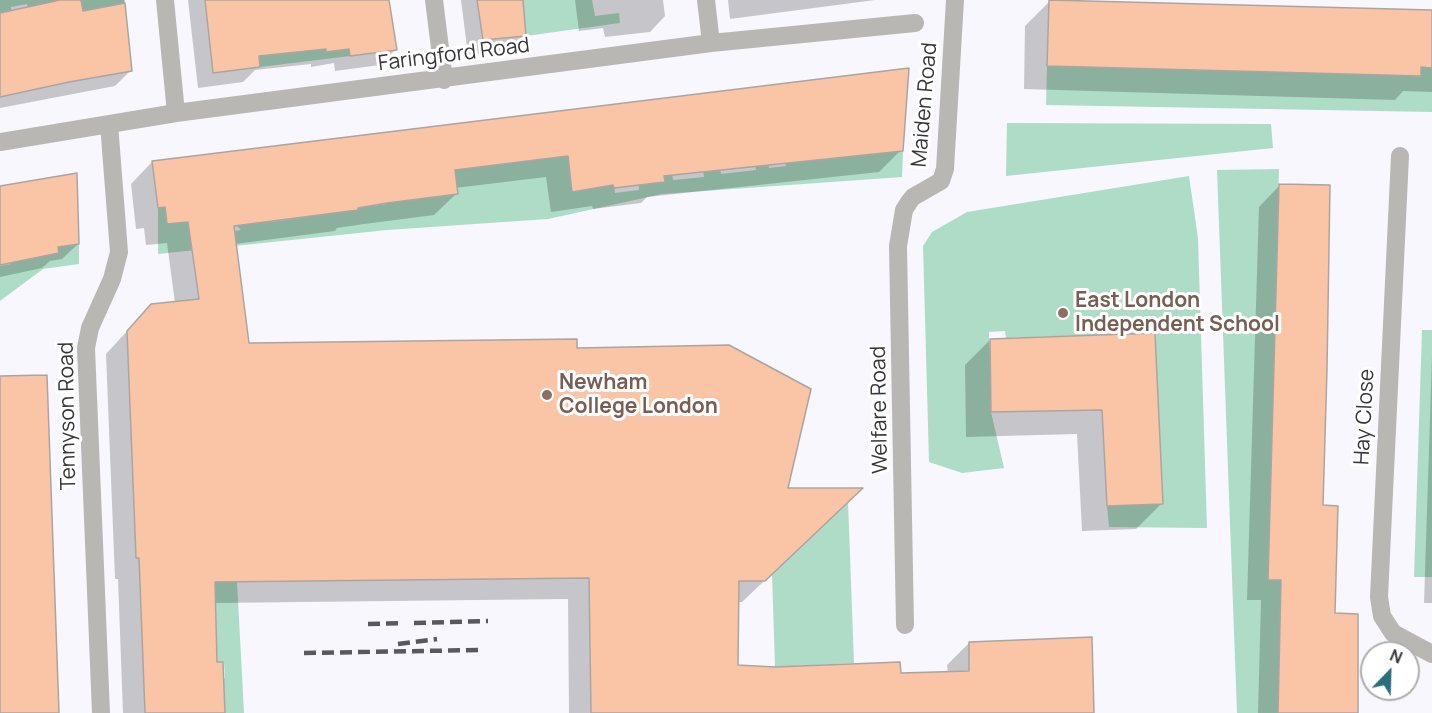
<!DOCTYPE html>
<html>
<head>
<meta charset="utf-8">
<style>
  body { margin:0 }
  #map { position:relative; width:1432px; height:713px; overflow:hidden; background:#f8f7fd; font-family:Manrope,sans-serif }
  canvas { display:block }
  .north { position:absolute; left:1360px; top:641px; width:60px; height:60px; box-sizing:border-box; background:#fff; border:2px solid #afafaf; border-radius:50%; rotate:23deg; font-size:16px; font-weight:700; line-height:24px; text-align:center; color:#363638 }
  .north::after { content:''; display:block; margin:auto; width:21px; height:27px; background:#296e7d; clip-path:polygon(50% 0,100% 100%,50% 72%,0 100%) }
</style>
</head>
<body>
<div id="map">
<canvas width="1432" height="713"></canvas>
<div class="north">N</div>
</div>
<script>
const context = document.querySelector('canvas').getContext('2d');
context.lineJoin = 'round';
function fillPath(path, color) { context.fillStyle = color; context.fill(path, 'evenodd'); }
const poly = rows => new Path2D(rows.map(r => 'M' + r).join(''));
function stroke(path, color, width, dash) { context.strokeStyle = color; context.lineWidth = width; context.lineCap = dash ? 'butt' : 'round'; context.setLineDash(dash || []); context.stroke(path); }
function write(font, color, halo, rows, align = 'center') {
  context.font = font + ' Manrope,sans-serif'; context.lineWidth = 6; context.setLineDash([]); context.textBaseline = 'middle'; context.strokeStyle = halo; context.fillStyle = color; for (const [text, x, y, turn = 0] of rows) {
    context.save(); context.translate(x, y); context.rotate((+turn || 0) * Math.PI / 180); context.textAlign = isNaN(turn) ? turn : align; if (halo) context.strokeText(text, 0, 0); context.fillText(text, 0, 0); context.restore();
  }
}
fillPath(poly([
  [0,0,60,0,28,8,27,4,11,7,14,29,0,26],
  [81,0,125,0,125,3,92,9,84,13],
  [328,0,322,17,326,51,349,49,350,56,260,67,259,56,290,53],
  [523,0,592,0,595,16,619,13,620,23,526,36],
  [1047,66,1420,76,1421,67,1432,68,1432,112,1046,105],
  [1007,123,1271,124,1273,148,1006,176],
  [816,124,820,160,903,151,902,177,662,194,548,219,387,230,158,254,158,208,165,207,168,224,188,222,222,233,241,230,237,226,256,223,252,196,267,194,271,222,308,217,304,189,324,214,358,209,355,183,365,207,387,204,387,201,457,194,455,170,568,156,572,191,614,185,615,193,639,190,638,174,668,143,673,180,704,177,699,139,716,137,721,174,756,170,751,133,764,131,769,168,786,166,786,154],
  [1279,169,1272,452,1281,580,1278,713,1237,713,1217,170],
  [1189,176,1198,238,1207,528,1109,527,1107,506,1163,504,1155,333,1006,338,1005,331,989,332,989,348,1006,347,991,396,991,412,1004,468,962,473,929,462,923,246,932,232,967,212],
  [53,221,69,237,70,246,79,244,79,264,43,269,0,301,0,266,11,264,10,260,59,253],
  [211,297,223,318,244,713,225,713,225,710,190,679,225,678,224,662,207,663,188,630,216,629,216,609,148,612,181,334,178,301],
  [1422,330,1432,330,1432,577,1414,577],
  [848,502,854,663,775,667,772,574]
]), '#afdcc6');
fillPath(poly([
  [0,0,124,0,130,71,115,86,0,108],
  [188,0,389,0,396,49,380,65,335,71,334,63,311,67,311,64,255,70,243,82,198,88],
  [461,0,521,0,525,35,509,51,468,55],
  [575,0,663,0,665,16,650,32,605,37,603,28,579,31],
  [728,0,875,0,730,19],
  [1049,2,1432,13,1432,92,1403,91,1395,100,1024,89,1025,26],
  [901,150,879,172,647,197,641,203,593,209,592,206,551,212,546,177,455,188,456,194,434,215,364,224,337,228,335,231,235,244,247,344,575,350,786,489,839,510,742,602,737,602,736,667,899,674,948,673,947,665,969,643,1093,713,569,713,568,599,214,603,216,664,223,663,225,713,123,713,118,579,115,579,106,354,151,305,175,303,167,243,146,245,144,228,136,229,131,184,152,162],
  [1280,185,1333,615,1356,713,1258,713,1261,600,1247,600,1259,207],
  [0,188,78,244,62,259,50,261,42,268,0,277],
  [1154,334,1161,504,1136,529,1082,531,1077,434,966,437,965,365,990,340],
  [1432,356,1432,603,1424,603]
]), '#0003');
const building = poly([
  [60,0,81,0,83,11,125,3,132,71,69,82,0,97,0,13,60,0],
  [205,0,389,0,397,50,350,56,349,49,326,52,326,49,259,56,260,67,213,73,205,0],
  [477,0,523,0,526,36,483,40,477,0],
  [1049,0,1432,10,1432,68,1421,67,1421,76,1047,66,1049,0],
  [909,68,903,151,664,176,665,182,614,188,613,185,572,192,568,156,455,170,458,194,387,203,358,208,358,210,234,226,249,343,577,339,577,348,729,345,811,389,788,488,863,488,765,581,739,581,738,665,775,667,900,662,901,673,969,671,969,642,1092,637,1094,713,591,713,589,578,215,582,217,662,223,662,225,713,145,713,139,558,136,558,127,331,151,304,199,299,188,222,167,224,165,207,158,208,152,161,909,68],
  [77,173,79,244,58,247,59,253,0,265,0,186,77,173],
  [1279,184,1330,185,1327,369,1323,505,1338,506,1335,613,1358,614,1358,713,1278,713,1281,580,1268,580,1279,184],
  [1155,333,1163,504,1107,506,1102,410,991,412,990,339,1155,333],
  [47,375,59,713,0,713,0,376,47,375]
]);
fillPath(building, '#fac4a6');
stroke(building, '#aba5a2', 1.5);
stroke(poly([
  [165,0,176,113],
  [434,0,444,80],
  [706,0,711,43],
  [0,142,176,113,711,43,915,23],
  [1400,156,1379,597,1382,616,1393,633,1432,654],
  [905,625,898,246,904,210,909,202,913,197,941,181,945,169,955,0],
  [101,713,86,348,90,328,112,279,119,252,109,124]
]), '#b9b7b4', 18);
stroke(poly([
  [414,623,488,621],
  [368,624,403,623],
  [398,644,437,639],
  [304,653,480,650]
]), '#59595c', 4.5, [12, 6]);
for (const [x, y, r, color] of [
  [1063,313,6,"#8d6e63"],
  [547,395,6,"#8d6e63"]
]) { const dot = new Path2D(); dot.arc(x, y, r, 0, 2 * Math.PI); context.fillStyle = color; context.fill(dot); stroke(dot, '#fff', 2); }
write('21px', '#363638', '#fff', [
  ["Faringford Road",454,55,-7],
  ["Maiden Road",925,105,-85],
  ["Welfare Road",880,410,-91],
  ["Tennyson Road",68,416,-91],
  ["Hay Close",1365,417,-87]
]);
write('bold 21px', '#785e54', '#fff', [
  ["East London",1075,301],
  ["Independent School",1075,325],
  ["Newham",559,383],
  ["College London",559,407]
], 'left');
</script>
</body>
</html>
